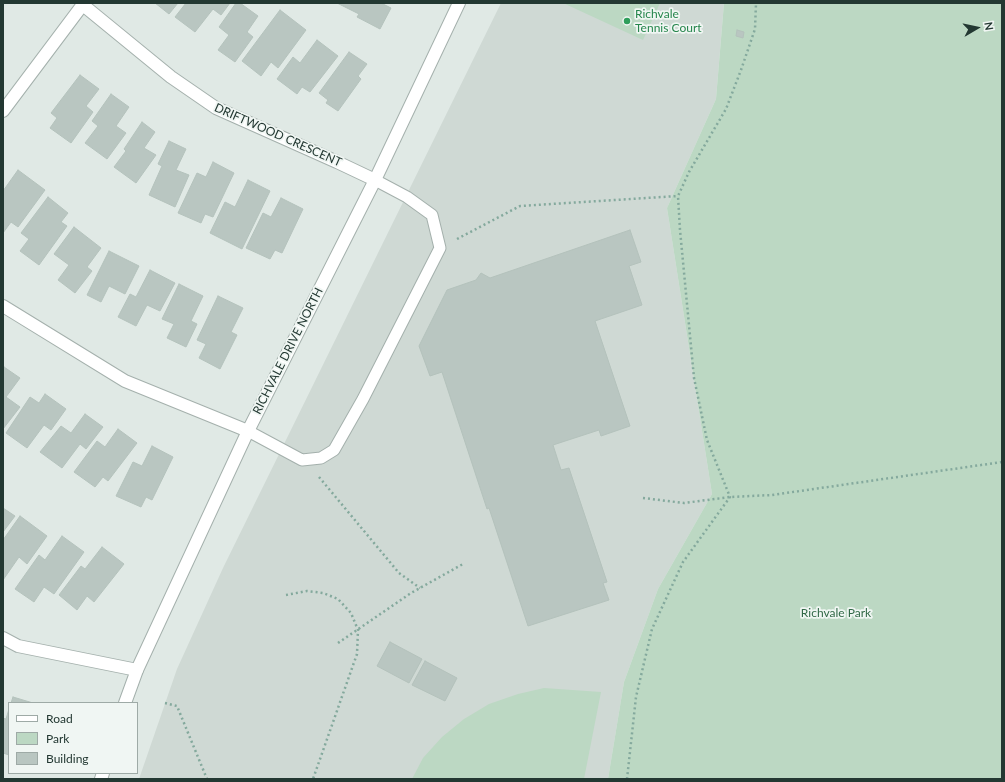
<!DOCTYPE html>
<html>
<head>
<meta charset="utf-8">
<style>
  body { margin:0 }
  #map { position:relative; width:1005px; height:782px; overflow:hidden; background:#e0e9e5; font-family:Lato,sans-serif }
  canvas { display:block }
  .frame { position:absolute; inset:0; border:4px solid #233832; pointer-events:none }
  .legend { position:absolute; left:8px; top:702px; width:130px; height:72px; box-sizing:border-box; background:#f0f6f3; border:1px solid #9eaaa6; margin:0; padding:5px 7px; list-style:none; font-size:12px; color:#233832 }
  .legend li { display:flex; align-items:center; gap:8px; height:20px }
  .legend b { width:20px; border:1px solid #9eaaa6 }
  .north { position:absolute; left:957px; top:8px; width:40px; height:40px; -webkit-text-stroke:3px #f0f6f3; paint-order:stroke; rotate:81deg; font-size:11px; font-weight:700; line-height:16px; text-align:center; color:#233832 }
  .north::after { content:''; display:block; margin:auto; width:14px; height:18px; background:#233832; clip-path:polygon(50% 0,100% 100%,50% 72%,0 100%) }
</style>
</head>
<body>
<div id="map">
<canvas width="1005" height="782"></canvas>
<div class="frame"></div>
<ul class="legend">
<li><b style="height:5px;background:#fff"></b>Road</li>
<li><b style="height:11px;background:#bcd8c3"></b>Park</li>
<li><b style="height:11px;background:#b9c6c1"></b>Building</li>
</ul>
<div class="north">N</div>
</div>
<script>
const context = document.querySelector('canvas').getContext('2d');
context.lineJoin = 'round';
function fillPath(path, color) { context.fillStyle = color; context.fill(path, 'evenodd'); }
const poly = rows => new Path2D(rows.map(r => 'M' + r).join(''));
function stroke(path, color, width, dash) { context.strokeStyle = color; context.lineWidth = width; context.lineCap = dash ? 'butt' : 'round'; context.setLineDash(dash || []); context.stroke(path); }
function write(font, color, halo, rows, align = 'center') {
  context.font = font + ' Lato,sans-serif'; context.lineWidth = 3.5; context.setLineDash([]); context.textBaseline = 'middle'; context.strokeStyle = halo; context.fillStyle = color; for (const [text, x, y, turn = 0] of rows) {
    context.save(); context.translate(x, y); context.rotate((+turn || 0) * Math.PI / 180); context.textAlign = isNaN(turn) ? turn : align; if (halo) context.strokeText(text, 0, 0); context.fillText(text, 0, 0); context.restore();
  }
}
fillPath(poly([
  [501,3,724,3,716,99,667,208,712,494,658,589,624,682,608,779,139,779,177,669,223,568]
]), '#cfd9d4');
fillPath(poly([
  [563,3,660,3,643,40],
  [724,3,1002,3,1002,779,608,779,624,682,658,589,712,494,667,208,716,99],
  [544,688,601,692,584,779,412,779,423,758,442,737,464,719,489,704,518,694]
]), '#bcd8c3');
const building = poly([
  [155,3,178,3,169,14,155,3],
  [186,3,230,3,221,15,213,9,195,32,175,17,186,3],
  [236,3,240,3,258,16,247,32,253,37,235,62,218,50,229,35,219,27,236,3],
  [337,3,381,3,391,8,380,29,357,17,359,14,337,3],
  [280,10,306,30,278,68,271,62,261,76,242,61,280,10],
  [737,30,744,32,743,38,736,36,737,30],
  [317,40,338,56,310,92,302,87,297,94,277,79,293,57,300,63,317,40],
  [349,52,367,64,358,76,361,79,338,111,326,103,328,100,319,93,349,52],
  [80,75,99,89,86,106,93,112,71,143,50,128,57,118,51,113,80,75],
  [111,94,129,107,116,126,126,133,107,159,85,143,98,126,92,121,111,94],
  [142,122,155,132,144,148,156,155,136,183,114,167,126,151,124,149,142,122],
  [169,141,186,149,176,170,189,175,175,207,149,195,162,166,158,164,169,141],
  [213,162,234,173,213,217,205,214,201,223,178,213,197,173,206,177,213,162],
  [18,170,45,190,18,227,11,222,3,233,3,191,18,170],
  [248,180,270,191,242,249,210,233,225,202,235,207,248,180],
  [48,197,68,213,61,222,67,226,39,265,20,251,29,239,21,233,48,197],
  [281,198,303,209,282,253,275,250,270,259,246,248,263,213,271,217,281,198],
  [74,227,101,248,87,267,92,271,75,293,58,280,69,265,54,254,74,227],
  [630,230,641,262,629,266,642,305,595,321,630,426,601,436,599,430,553,445,561,470,569,468,607,582,603,583,609,600,528,626,489,508,487,509,442,372,430,376,419,346,447,290,476,280,481,273,490,278,630,230],
  [109,251,139,266,125,294,109,286,101,302,87,295,109,251],
  [150,270,175,283,160,311,147,305,136,326,118,317,130,294,136,297,150,270],
  [179,284,203,296,191,321,197,324,186,347,167,338,174,324,162,319,179,284],
  [218,296,243,308,231,332,237,335,220,369,199,358,206,344,197,340,218,296],
  [4,367,20,378,6,397,20,407,3,429,3,368,4,367],
  [45,394,66,409,51,430,44,425,27,448,6,433,30,397,39,403,45,394],
  [85,414,103,427,86,449,80,444,62,468,40,452,61,426,71,433,85,414],
  [118,429,137,443,108,481,103,477,95,487,74,472,97,441,105,447,118,429],
  [152,446,173,457,152,500,146,497,141,507,116,496,133,462,142,466,152,446],
  [3,508,15,516,3,532,3,508],
  [20,516,47,536,27,564,19,557,3,580,3,540,20,516],
  [62,536,84,552,54,594,44,587,34,602,15,589,39,555,45,560,62,536],
  [102,547,124,564,94,602,87,596,77,610,59,595,81,566,85,569,102,547],
  [390,642,422,659,409,683,377,666,390,642],
  [425,661,457,678,445,701,412,685,425,661],
  [13,697,33,703,11,703,13,697],
  [9,709,9,755,3,753,3,718,6,719,9,709]
]);
fillPath(building, '#b9c6c1');
stroke(building, '#b4c2bc', 1);
const service = poly([
  [248,431,302,460,321,458,334,450,363,399,440,248,432,215,407,197,375,180]
]);
const minor = poly([
  [83,5,171,77,216,108,337,162,375,180],
  [3,111,84,3],
  [3,306,125,381,248,431],
  [3,638,18,646,137,670]
]);
const tertiary = poly([
  [125,703,137,670,248,431,375,180,459,3],
  [101,779,103,773]
]);
stroke(service, '#a4b0ac', 13);
stroke(minor, '#a4b0ac', 14);
stroke(tertiary, '#a4b0ac', 14);
stroke(poly([
  [457,239,520,206,678,196],
  [319,477,399,573,420,588],
  [643,498,684,503,730,497,772,495,1002,462],
  [286,595,307,591,323,593,338,599,351,613,358,630,357,654,313,779],
  [338,643,411,593,463,564],
  [165,703,177,706,207,779],
  [627,779,636,697,652,629,683,562,730,497,707,440,694,378,680,230,678,196,689,172,726,109,741,70,755,29,756,3]
]), '#84a99d', 2.5, [2, 3]);
stroke(service, '#fff', 11);
stroke(minor, '#fff', 12);
stroke(tertiary, '#fff', 12);
for (const [x, y, r, color] of [
  [627,21,4,"#2e9e5b"]
]) { const dot = new Path2D(); dot.arc(x, y, r, 0, 2 * Math.PI); context.fillStyle = color; context.fill(dot); stroke(dot, '#f0f6f3', 1.5); }
write('12px', '#27864d', '#f0f6f3', [
  ["Richvale",635,14],
  ["Tennis Court",635,28]
], 'left');
write('12px', '#233832', '#f0f6f3', [
  ["DRIFTWOOD CRESCENT",278,135,24],
  ["RICHVALE DRIVE NORTH",288,351,-63]
]);
write('12px', '#326947', '#f0f6f3', [
  ["Richvale Park",836,613]
]);
</script>
</body>
</html>
